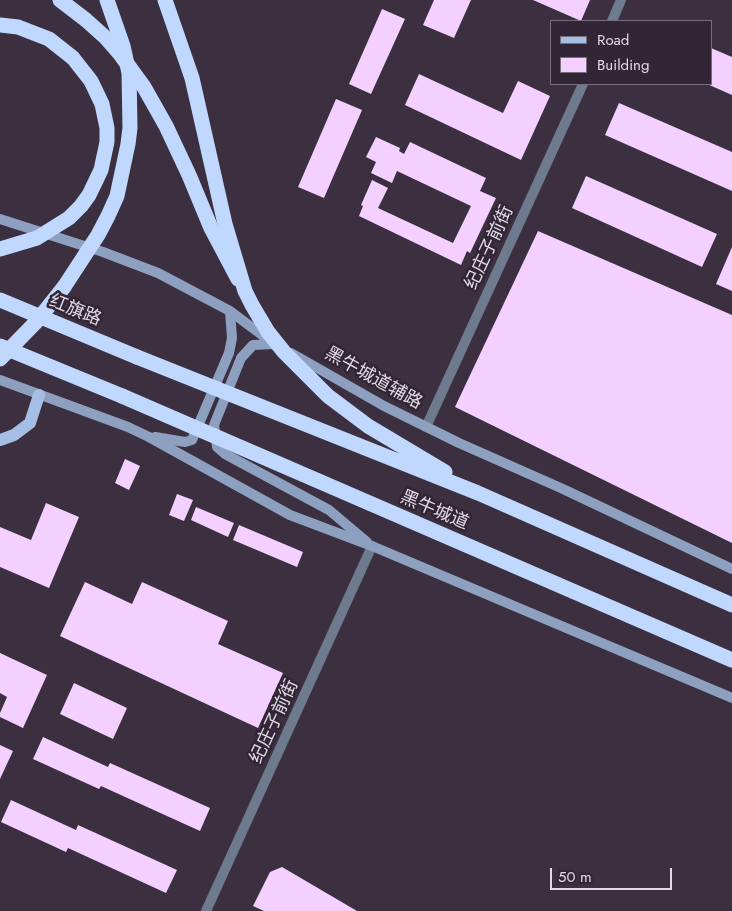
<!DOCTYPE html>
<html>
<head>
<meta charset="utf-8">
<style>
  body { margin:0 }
  #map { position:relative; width:732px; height:911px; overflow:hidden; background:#3c3040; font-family:Jost,sans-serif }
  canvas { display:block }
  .legend { position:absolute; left:550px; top:20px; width:162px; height:65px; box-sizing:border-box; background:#322636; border:1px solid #786e7c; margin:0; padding:6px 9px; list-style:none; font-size:15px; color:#e1dae4 }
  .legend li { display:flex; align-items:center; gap:10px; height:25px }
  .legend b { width:25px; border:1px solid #786e7c }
  .scale { position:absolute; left:550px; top:868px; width:122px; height:22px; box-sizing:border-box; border:2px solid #e1dae4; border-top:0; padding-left:6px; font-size:15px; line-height:18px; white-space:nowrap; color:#e1dae4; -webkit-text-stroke:4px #322636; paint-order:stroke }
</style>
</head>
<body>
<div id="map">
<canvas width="732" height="911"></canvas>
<ul class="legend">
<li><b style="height:6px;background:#a5bee5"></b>Road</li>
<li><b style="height:14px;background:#f3d0ff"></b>Building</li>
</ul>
<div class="scale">50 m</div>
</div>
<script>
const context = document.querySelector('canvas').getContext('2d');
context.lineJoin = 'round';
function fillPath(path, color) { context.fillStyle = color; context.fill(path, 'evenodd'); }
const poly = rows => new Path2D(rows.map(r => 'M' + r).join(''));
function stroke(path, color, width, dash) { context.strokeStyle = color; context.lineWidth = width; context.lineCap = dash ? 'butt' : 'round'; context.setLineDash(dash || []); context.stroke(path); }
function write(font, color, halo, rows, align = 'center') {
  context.font = font + ' Jost,"Noto Sans SC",sans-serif'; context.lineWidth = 5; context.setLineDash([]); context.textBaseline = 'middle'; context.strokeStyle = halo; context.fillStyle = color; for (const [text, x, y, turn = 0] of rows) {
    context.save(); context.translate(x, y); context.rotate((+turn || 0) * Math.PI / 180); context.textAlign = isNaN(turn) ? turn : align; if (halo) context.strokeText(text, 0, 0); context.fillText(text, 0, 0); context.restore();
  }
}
fillPath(poly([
  [434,0,471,0,454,38,423,25],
  [533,0,590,0,581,21],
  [382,9,405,19,371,94,349,84],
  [711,48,732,57,732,95,707,84,711,84],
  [419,74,503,113,518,81,550,96,521,160,405,105],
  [336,99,362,110,324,198,298,187],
  [619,103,732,152,732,191,605,135],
  [376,137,400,148,399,151,404,154,410,142,486,178,480,191,496,198,470,253,467,251,461,265,359,216,363,206,361,205,372,180,388,188,378,208,453,243,471,206,397,171,392,183,371,173,376,162,366,157],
  [586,176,717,234,702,267,572,208],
  [538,231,732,315,732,543,455,407],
  [732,247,732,291,716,284],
  [125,459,140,466,129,490,115,483],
  [177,494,193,500,184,521,169,515],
  [46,503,79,517,49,588,0,567,0,527,31,540],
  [196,507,234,523,228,537,191,520],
  [239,525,303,552,297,567,233,540],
  [85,582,132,604,142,582,228,621,218,644,283,673,258,728,60,636],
  [0,653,47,675,23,728,0,717,0,713,7,697,0,693],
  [74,683,127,708,113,739,60,714],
  [43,737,108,767,110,763,210,808,200,831,101,786,99,789,33,759],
  [0,745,13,751,0,779],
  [11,800,76,830,78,825,177,870,166,893,68,848,66,852,1,822],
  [282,867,357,911,264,911,253,906,270,872]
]), '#f3d0ff');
stroke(poly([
  [612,21,621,0],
  [426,427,583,84],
  [206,911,372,546]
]), '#6e7a8d', 10);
stroke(poly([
  [0,219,103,252,158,273,230,311,270,341],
  [274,344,253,345,241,358,214,425,217,447,225,454,329,510,367,542],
  [291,353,384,406,459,443,563,489,732,569],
  [0,380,128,427,149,437,290,515,372,546,732,698],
  [155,437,185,442,192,440,229,353,232,338,230,311]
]), '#8da0bf', 10);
stroke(poly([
  [0,440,14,435,30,423,39,395]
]), '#a5bee5', 12);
stroke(poly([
  [60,0,86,20,106,38,120,54,144,87,166,126,189,175,211,228,238,279],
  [0,300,137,357],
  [0,346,122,396],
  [0,359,37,321,64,287]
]), '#c1d8fe', 15);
stroke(poly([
  [165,0,192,78,225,224,245,291,252,305,268,332,284,352,328,396,368,426,445,472],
  [0,25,18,27,49,39,73,58,91,81,102,104,107,128,107,142,101,170,89,195,81,206,69,218,37,238,0,249],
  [64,287,98,235,108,216,117,196,128,144,130,128,129,73,123,46,107,0],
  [137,357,478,493,732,605],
  [122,396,732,660]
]), '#c1d8fe', 15);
write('18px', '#e1dae4', '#322636', [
  ["纪庄子前街",490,248,-65],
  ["红旗路",75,311,22],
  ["黑牛城道辅路",373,379,29],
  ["黑牛城道",434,511,23],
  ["纪庄子前街",275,722,-65]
]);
</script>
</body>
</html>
